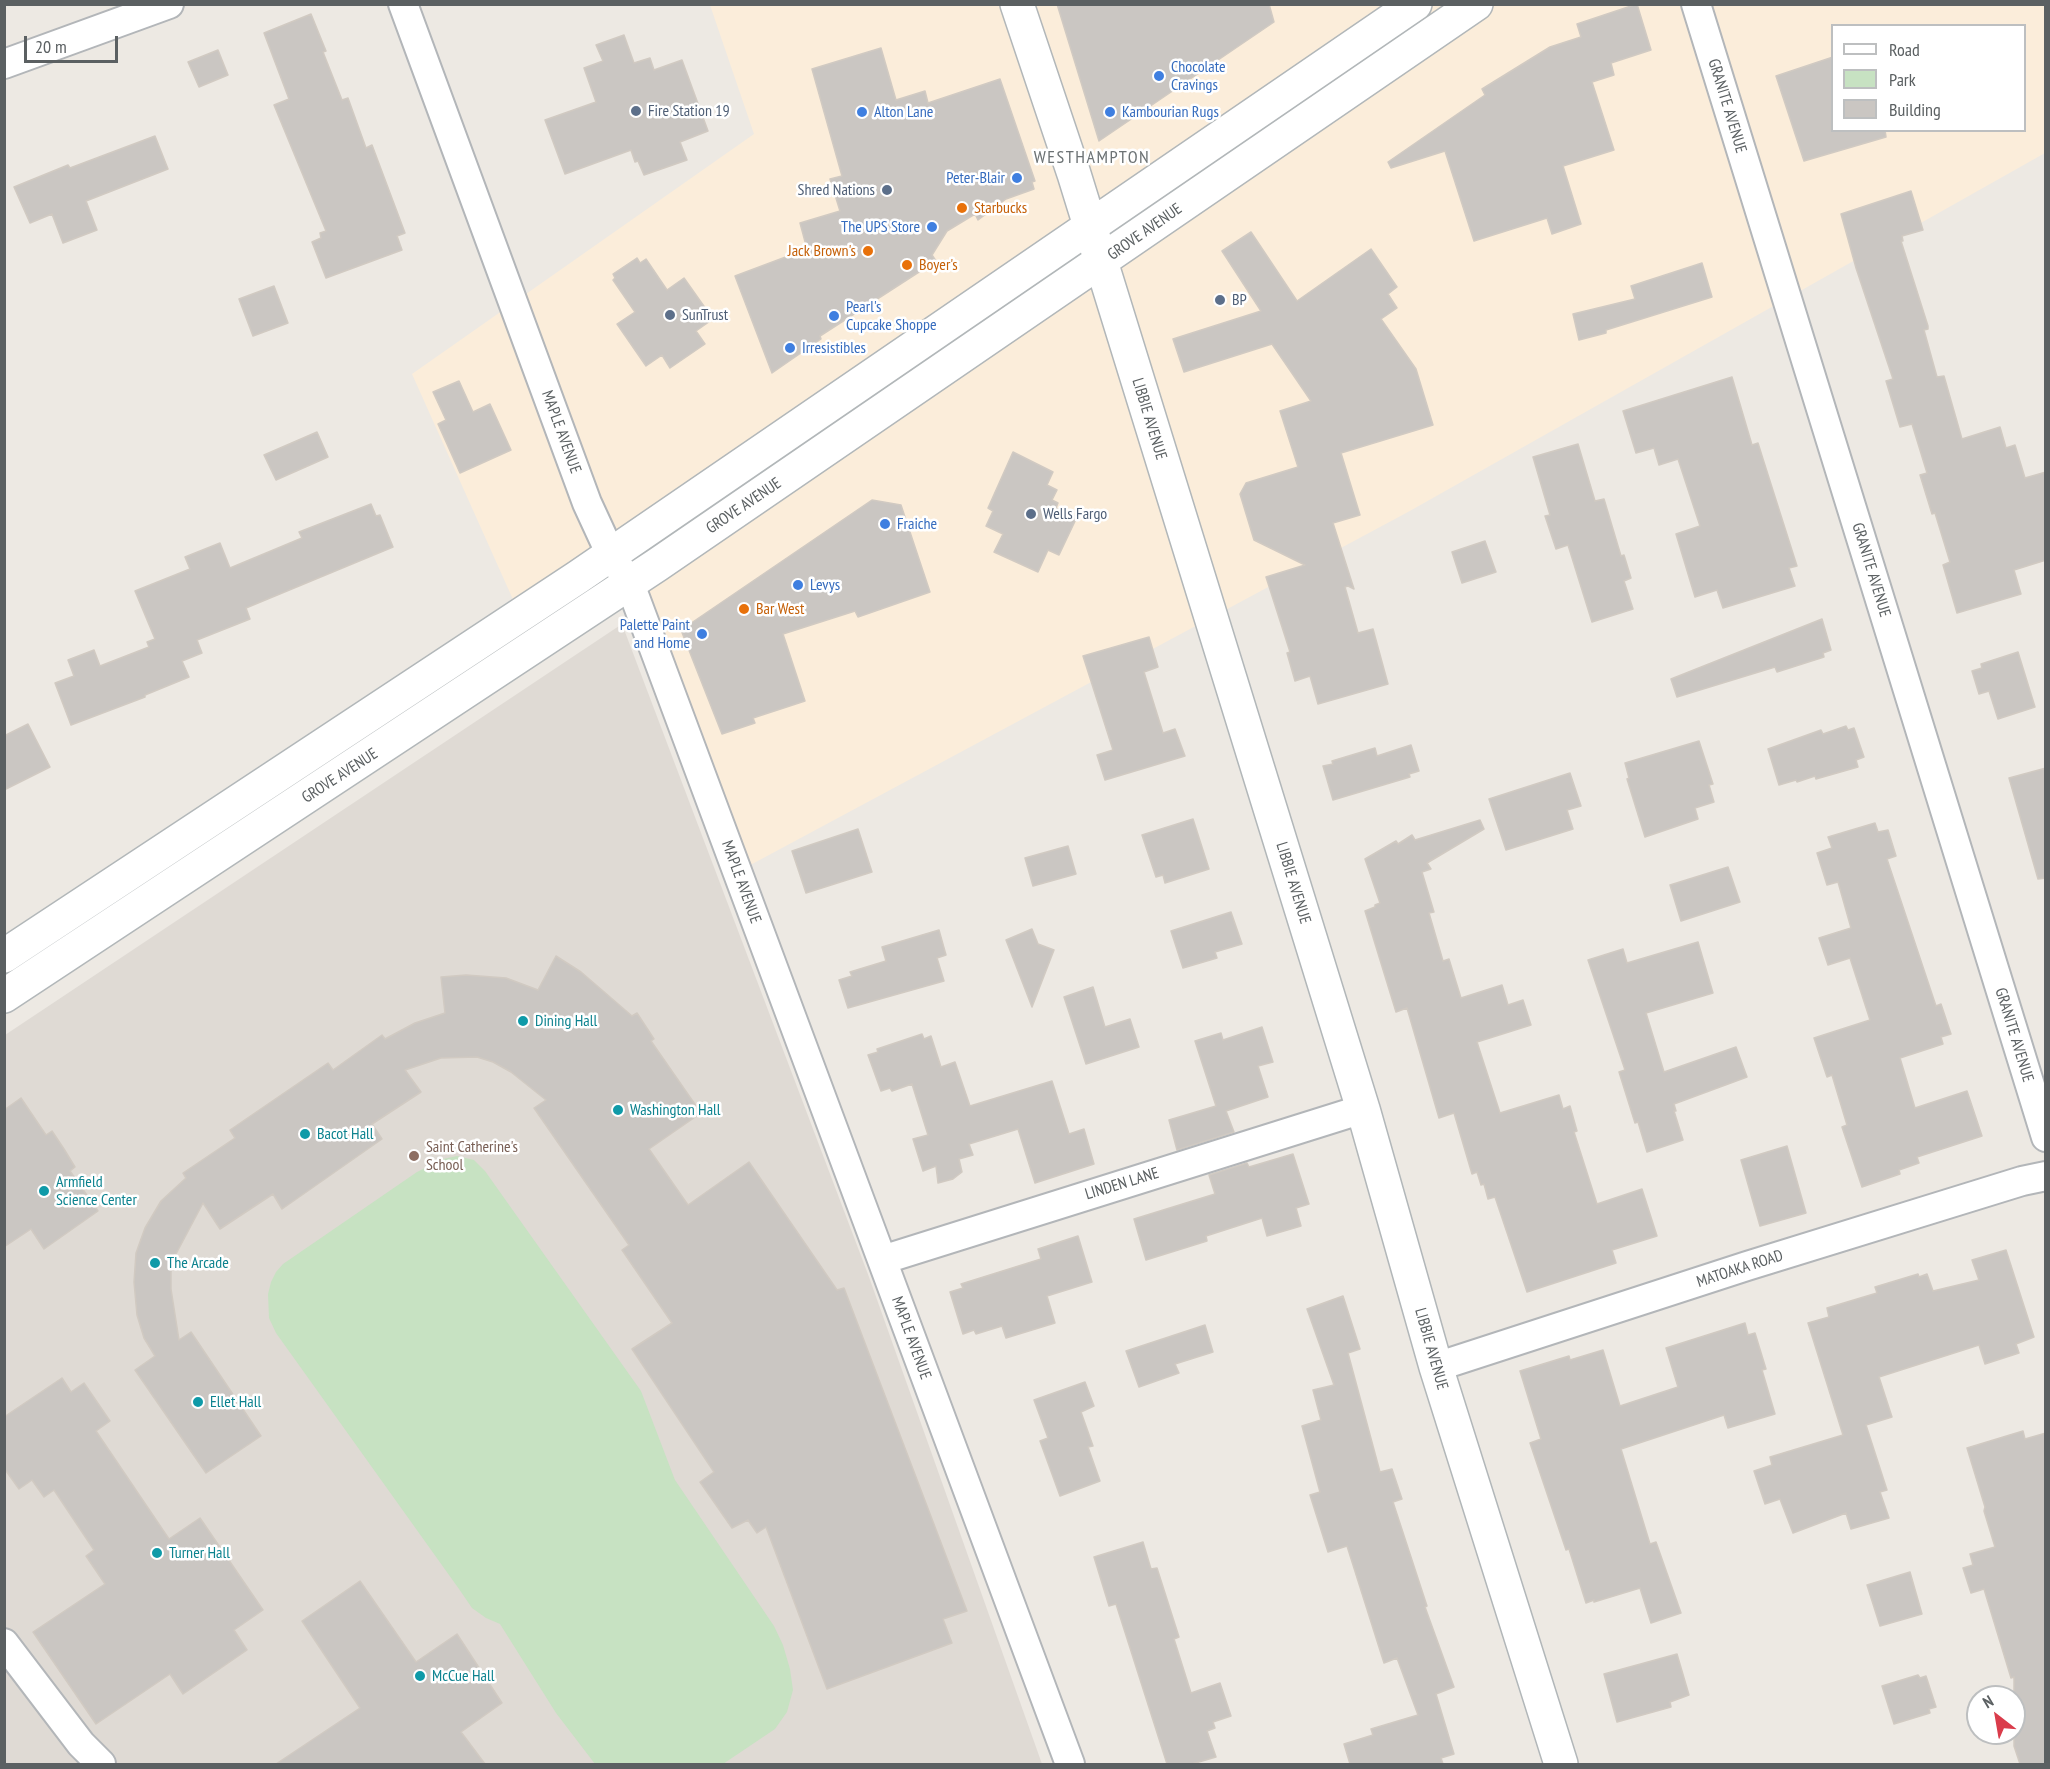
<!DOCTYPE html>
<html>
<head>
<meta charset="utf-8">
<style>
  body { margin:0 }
  #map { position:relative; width:2050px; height:1769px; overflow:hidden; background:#ede9e3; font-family:"PT Sans Narrow",sans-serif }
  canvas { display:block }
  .frame { position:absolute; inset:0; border:6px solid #5b6062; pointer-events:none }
  .legend { position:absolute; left:1831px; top:24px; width:195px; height:108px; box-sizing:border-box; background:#fff; border:2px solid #bdbfc0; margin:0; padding:8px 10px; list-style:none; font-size:18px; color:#5b6062 }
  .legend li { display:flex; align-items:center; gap:12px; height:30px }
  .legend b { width:30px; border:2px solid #bdbfc0 }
  .north { position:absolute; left:1966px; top:1685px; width:60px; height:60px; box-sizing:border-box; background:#fff; border:2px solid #bdbfc0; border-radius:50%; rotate:329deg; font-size:16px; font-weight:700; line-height:24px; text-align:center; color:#5b6062 }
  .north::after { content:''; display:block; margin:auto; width:21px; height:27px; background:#da3c4b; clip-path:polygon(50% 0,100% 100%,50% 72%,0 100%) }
  .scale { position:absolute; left:24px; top:36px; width:94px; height:27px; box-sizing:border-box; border:3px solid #5b6062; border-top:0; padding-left:8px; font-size:18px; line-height:21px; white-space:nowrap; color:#5b6062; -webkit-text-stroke:4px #fff; paint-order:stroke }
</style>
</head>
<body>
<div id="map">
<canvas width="2050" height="1769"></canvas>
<div class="frame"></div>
<ul class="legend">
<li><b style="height:8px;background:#fff"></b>Road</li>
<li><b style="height:16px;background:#c7e2c2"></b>Park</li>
<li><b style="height:16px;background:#cac6c2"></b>Building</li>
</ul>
<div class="north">N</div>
<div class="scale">20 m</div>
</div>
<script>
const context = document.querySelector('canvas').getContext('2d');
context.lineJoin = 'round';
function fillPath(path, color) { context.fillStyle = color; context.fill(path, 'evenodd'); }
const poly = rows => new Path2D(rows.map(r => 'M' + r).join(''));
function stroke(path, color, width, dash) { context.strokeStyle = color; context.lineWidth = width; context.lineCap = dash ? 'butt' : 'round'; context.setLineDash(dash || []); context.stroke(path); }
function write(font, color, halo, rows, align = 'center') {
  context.font = font + ' "PT Sans Narrow",sans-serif'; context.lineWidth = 5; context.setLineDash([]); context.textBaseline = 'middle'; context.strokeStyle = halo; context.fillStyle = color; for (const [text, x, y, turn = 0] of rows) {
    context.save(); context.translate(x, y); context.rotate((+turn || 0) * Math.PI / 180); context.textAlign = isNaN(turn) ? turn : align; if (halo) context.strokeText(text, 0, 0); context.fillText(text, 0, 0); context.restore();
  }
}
fillPath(poly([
  [710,5,2045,5,2045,153,1408,512,741,870,627,603,541,662,412,374,754,134],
  [1832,26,2024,26,2024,130,1832,130]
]), '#fbedda');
fillPath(poly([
  [622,624,869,1277,1042,1764,5,1764,5,1035]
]), '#dfdad4');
fillPath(poly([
  [457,1156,474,1160,485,1171,641,1391,675,1480,774,1626,783,1645,790,1669,793,1690,787,1712,775,1729,723,1764,595,1764,556,1713,500,1624,486,1618,472,1608,459,1589,276,1333,269,1318,268,1294,271,1282,276,1272,283,1264,417,1172,443,1159]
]), '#c7e2c2');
const building = poly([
  [1057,4,1269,4,1274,22,1099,141,1057,4],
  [1637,4,1651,50,1611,63,1614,75,1592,82,1614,150,1563,166,1581,224,1552,234,1547,218,1474,241,1445,151,1391,168,1388,162,1485,95,1482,89,1550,47,1581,37,1577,24,1637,4],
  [311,14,326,51,323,52,342,100,348,98,366,148,372,145,405,233,397,236,402,250,326,278,312,242,321,238,320,233,326,231,274,105,289,99,264,33,311,14],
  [624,35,634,63,650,58,654,70,682,60,708,131,680,142,687,160,644,175,638,161,635,162,631,150,565,174,545,120,596,102,584,68,603,61,596,45,624,35],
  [881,48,896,100,925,91,928,103,1000,79,1035,181,1032,182,1034,189,1006,199,978,220,975,214,947,231,932,255,936,261,820,336,821,339,772,373,735,276,807,249,800,223,840,211,830,179,842,176,812,69,881,48],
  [218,50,228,75,199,87,188,62,218,50],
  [1833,57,1833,130,1885,130,1886,137,1804,161,1776,76,1833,57],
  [155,136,168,169,86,201,97,230,63,243,52,214,30,223,14,187,68,165,70,168,155,136],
  [1911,191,1923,230,1902,236,1903,241,1901,241,1928,326,1928,329,1924,330,1937,377,1944,376,1962,439,2000,427,2006,448,2015,445,2025,478,2046,472,2046,560,2014,570,2021,594,1957,613,1943,565,1950,562,1935,513,1932,514,1920,475,1927,473,1912,424,1900,427,1886,381,1893,379,1856,268,1841,214,1911,191],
  [1251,232,1297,301,1371,249,1397,287,1388,294,1397,308,1381,319,1416,369,1433,425,1341,453,1360,515,1333,523,1354,589,1348,586,1345,587,1358,633,1373,629,1388,684,1318,704,1310,676,1295,681,1287,653,1290,652,1266,577,1305,565,1254,540,1240,494,1246,483,1298,467,1280,411,1311,401,1272,344,1184,372,1173,339,1261,311,1222,251,1251,232],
  [637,258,640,263,646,259,667,290,684,278,713,319,696,331,705,344,670,368,662,355,646,366,617,324,635,312,613,280,615,278,613,274,637,258],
  [1702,263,1712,297,1606,330,1606,333,1579,340,1573,314,1635,299,1631,286,1702,263],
  [274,286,288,323,253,336,239,299,274,286],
  [1732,377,1752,445,1758,443,1763,459,1797,566,1789,568,1795,586,1723,608,1717,590,1695,597,1676,534,1700,526,1678,459,1659,465,1654,448,1636,453,1623,411,1732,377],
  [459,381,473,412,490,404,511,450,460,473,438,424,446,420,433,392,459,381],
  [317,432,328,457,276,480,264,455,317,432],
  [1578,444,1595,501,1604,499,1621,556,1624,555,1631,578,1624,581,1633,609,1592,622,1568,545,1556,549,1545,516,1550,515,1533,457,1578,444],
  [1013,452,1053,472,1047,485,1057,490,1052,500,1058,503,1056,508,1077,517,1059,555,1048,550,1038,572,994,552,1003,534,986,526,993,511,988,508,1013,452],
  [872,500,901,505,930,592,858,617,855,611,783,634,805,701,753,718,755,723,722,734,681,630,872,500],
  [371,504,376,516,380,515,393,547,246,608,250,619,197,640,202,653,182,661,189,677,145,695,145,697,71,725,55,683,74,676,68,660,94,650,100,666,149,647,147,642,155,639,135,591,190,569,185,557,220,543,230,568,302,538,299,532,371,504],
  [1485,541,1496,572,1462,583,1452,552,1485,541],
  [1822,619,1831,650,1823,653,1824,657,1777,672,1775,667,1677,697,1671,679,1822,619],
  [1149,637,1158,667,1144,672,1163,733,1175,729,1185,756,1105,780,1097,755,1113,750,1083,656,1149,637],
  [2018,652,2035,707,1998,719,1989,691,1979,694,1972,671,1982,668,1981,664,2018,652],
  [28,724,50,767,4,790,4,736,28,724],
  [1846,726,1848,730,1854,728,1864,757,1856,760,1858,767,1816,779,1815,776,1797,782,1796,780,1779,785,1768,749,1821,730,1823,734,1846,726],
  [1699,741,1713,784,1709,785,1714,802,1695,808,1698,819,1645,837,1627,779,1629,778,1625,763,1699,741],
  [1411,745,1419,771,1409,774,1410,777,1333,800,1323,766,1333,764,1332,761,1375,748,1377,756,1411,745],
  [2046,768,2046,878,2038,879,2009,778,2046,768],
  [1570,773,1581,806,1567,810,1573,829,1506,850,1489,799,1570,773],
  [1193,819,1209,869,1165,883,1163,875,1156,877,1142,835,1193,819],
  [1480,820,1484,829,1427,863,1431,869,1422,872,1434,912,1429,913,1443,961,1449,959,1461,998,1502,985,1508,1005,1523,1000,1531,1025,1477,1042,1500,1113,1559,1095,1563,1109,1570,1106,1577,1131,1574,1132,1597,1204,1642,1189,1657,1236,1612,1250,1616,1263,1527,1292,1495,1197,1488,1199,1484,1184,1481,1185,1477,1172,1472,1174,1454,1113,1439,1118,1407,1008,1396,1012,1365,911,1375,907,1375,905,1380,903,1365,859,1396,841,1398,844,1412,835,1415,840,1480,820],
  [1875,823,1878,832,1888,830,1896,856,1887,859,1936,1006,1941,1004,1951,1034,1941,1037,1943,1044,1900,1058,1915,1108,1967,1091,1982,1136,1917,1157,1919,1163,1899,1170,1900,1174,1862,1187,1842,1127,1847,1125,1832,1075,1827,1077,1814,1038,1870,1020,1850,958,1828,965,1819,938,1851,928,1838,882,1827,885,1817,853,1832,848,1828,837,1875,823],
  [858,829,872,872,806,893,792,851,858,829],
  [1068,846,1076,874,1033,886,1025,858,1068,846],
  [1728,867,1740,902,1681,921,1670,885,1728,867],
  [1231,912,1242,944,1215,952,1217,958,1183,968,1171,931,1231,912],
  [1032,929,1038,944,1054,950,1032,1007,1006,940,1032,929],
  [939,930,946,955,937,958,944,981,848,1008,839,980,852,976,850,972,886,961,882,947,939,930],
  [1698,942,1713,993,1646,1013,1664,1072,1736,1047,1747,1077,1674,1104,1676,1111,1674,1111,1683,1140,1647,1152,1638,1122,1635,1123,1619,1072,1625,1070,1588,960,1623,949,1627,963,1698,942],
  [556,956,581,972,632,1016,637,1013,654,1039,651,1041,701,1113,649,1149,688,1205,749,1162,837,1290,844,1288,967,1611,943,1619,952,1643,827,1689,766,1527,757,1533,748,1520,732,1528,700,1482,714,1472,632,1349,672,1323,622,1250,629,1245,534,1108,546,1100,511,1072,493,1062,477,1057,441,1058,405,1070,421,1092,372,1124,382,1139,282,1209,273,1194,220,1229,203,1203,176,1254,171,1272,171,1289,179,1340,191,1332,261,1436,206,1473,135,1370,155,1356,144,1338,137,1315,134,1282,136,1253,145,1228,161,1201,186,1178,183,1173,235,1138,230,1130,328,1063,333,1070,382,1035,385,1039,415,1023,445,1013,441,977,466,975,506,978,538,990,556,956],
  [1093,987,1105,1027,1130,1019,1139,1047,1086,1064,1064,997,1093,987],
  [1262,1027,1273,1062,1258,1066,1268,1097,1226,1111,1234,1132,1177,1150,1169,1120,1216,1106,1195,1041,1221,1033,1223,1040,1262,1027],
  [922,1034,924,1039,931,1036,941,1067,955,1062,970,1106,1052,1081,1069,1134,1084,1129,1094,1164,1035,1183,1018,1129,969,1144,973,1155,959,1159,962,1172,953,1179,938,1183,936,1166,923,1171,913,1139,928,1135,912,1084,892,1091,890,1088,881,1091,868,1055,878,1052,877,1049,922,1034],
  [21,1098,46,1135,52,1131,64,1149,75,1167,70,1171,98,1211,44,1249,31,1229,4,1247,4,1110,21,1098],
  [1787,1146,1806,1213,1760,1226,1741,1160,1787,1146],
  [1293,1154,1309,1204,1296,1208,1301,1226,1267,1236,1262,1218,1206,1236,1207,1241,1146,1260,1134,1219,1215,1194,1209,1175,1247,1163,1249,1167,1293,1154],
  [1078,1236,1092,1282,1047,1296,1055,1323,1006,1338,1002,1326,976,1334,974,1330,963,1334,950,1292,963,1288,961,1284,1041,1259,1038,1249,1078,1236],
  [2006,1250,2034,1337,2016,1344,2019,1353,1985,1364,1979,1345,1879,1377,1892,1417,1866,1425,1887,1490,1880,1492,1889,1518,1851,1529,1846,1513,1793,1533,1780,1499,1765,1504,1754,1471,1772,1465,1770,1457,1843,1435,1808,1323,1829,1317,1827,1308,1877,1293,1875,1287,1918,1274,1919,1277,1927,1274,1933,1291,1979,1280,1972,1260,2006,1250],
  [1343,1296,1360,1349,1348,1353,1380,1472,1392,1469,1402,1499,1393,1502,1427,1606,1425,1607,1454,1687,1436,1694,1454,1754,1441,1758,1443,1764,1350,1764,1344,1744,1373,1735,1371,1729,1418,1715,1397,1658,1384,1663,1347,1546,1328,1552,1310,1495,1320,1492,1302,1426,1321,1420,1313,1390,1334,1385,1307,1309,1343,1296],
  [1745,1323,1748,1335,1755,1333,1766,1369,1762,1370,1775,1414,1728,1428,1724,1415,1621,1449,1650,1544,1656,1542,1681,1613,1651,1623,1640,1588,1594,1602,1594,1600,1586,1603,1569,1549,1566,1550,1530,1443,1541,1439,1520,1371,1569,1356,1570,1360,1603,1350,1620,1406,1678,1387,1666,1348,1745,1323],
  [1205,1325,1213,1352,1175,1364,1179,1373,1139,1387,1126,1351,1205,1325],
  [62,1378,71,1392,84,1383,110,1421,96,1431,169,1539,200,1518,263,1610,234,1630,247,1650,183,1694,170,1674,96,1724,33,1632,105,1584,86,1556,94,1550,54,1490,44,1497,32,1480,19,1489,4,1468,4,1417,62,1378],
  [1085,1382,1094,1406,1081,1412,1093,1446,1088,1447,1100,1481,1060,1496,1040,1441,1048,1438,1034,1400,1085,1382],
  [2023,1431,2025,1439,2046,1433,2046,1764,2020,1764,2014,1746,2014,1677,2011,1678,1984,1589,1971,1593,1963,1568,1973,1565,1970,1554,1995,1547,1984,1511,1985,1507,1967,1448,2023,1431],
  [1143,1542,1151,1569,1157,1568,1179,1637,1174,1639,1191,1693,1220,1683,1231,1716,1213,1722,1215,1728,1207,1731,1216,1757,1192,1764,1167,1764,1116,1604,1109,1606,1094,1557,1143,1542],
  [1910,1572,1922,1614,1880,1626,1867,1585,1910,1572],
  [360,1581,416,1662,457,1634,502,1703,461,1732,485,1764,276,1764,360,1708,302,1621,360,1581],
  [1677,1654,1689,1695,1670,1702,1671,1707,1617,1722,1604,1674,1677,1654],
  [1918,1675,1920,1678,1926,1676,1936,1707,1929,1709,1930,1713,1894,1724,1882,1686,1918,1675]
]);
fillPath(building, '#cac6c2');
stroke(building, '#d1cac2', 1.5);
const street = poly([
  [403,4,587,503,611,555,630,584,1070,1764],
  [1696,4,2046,1137],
  [4,64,169,4],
  [882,1260,1363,1109],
  [1436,1367,1747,1266,2022,1181,2046,1176],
  [4,1643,81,1744,101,1764]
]);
const secondary = poly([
  [1017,4,1074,174,1363,1109,1436,1367,1561,1764],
  [4,956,578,577,1415,4],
  [4,996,657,565,1476,4]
]);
stroke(street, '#b3b6b9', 32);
stroke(secondary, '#b2b7b9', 36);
stroke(street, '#fff', 28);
stroke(secondary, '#fff', 33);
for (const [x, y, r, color] of [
  [1159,76,6,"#3f7fe0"],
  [636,111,6,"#5c6f8a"],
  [862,112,6,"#3f7fe0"],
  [1110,112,6,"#3f7fe0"],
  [1017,178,6,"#3f7fe0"],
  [887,190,6,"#5c6f8a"],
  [962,208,6,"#e8710a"],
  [932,227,6,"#3f7fe0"],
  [868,251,6,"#e8710a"],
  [907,265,6,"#e8710a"],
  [1220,300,6,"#5c6f8a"],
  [670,315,6,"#5c6f8a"],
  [834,316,6,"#3f7fe0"],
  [790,348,6,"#3f7fe0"],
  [1031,514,6,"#5c6f8a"],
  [885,524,6,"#3f7fe0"],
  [798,585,6,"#3f7fe0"],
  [744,609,6,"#e8710a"],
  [702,634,6,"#3f7fe0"],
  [523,1021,6,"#0f9aa8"],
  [618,1110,6,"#0f9aa8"],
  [305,1134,6,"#0f9aa8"],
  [414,1156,6,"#8d6e63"],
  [44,1191,6,"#0f9aa8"],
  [155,1263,6,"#0f9aa8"],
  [198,1402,6,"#0f9aa8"],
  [157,1553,6,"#0f9aa8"],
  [420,1676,6,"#0f9aa8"]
]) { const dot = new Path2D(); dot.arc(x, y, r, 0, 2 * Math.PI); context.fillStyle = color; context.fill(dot); stroke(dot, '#fff', 2); }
write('16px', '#366cbe', '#fff', [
  ["Chocolate",1171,67],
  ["Cravings",1171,85],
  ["Alton Lane",874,112],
  ["Kambourian Rugs",1122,112],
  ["Peter-Blair",1005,178,"right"],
  ["The UPS Store",920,227,"right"],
  ["Pearl's",846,307],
  ["Cupcake Shoppe",846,325],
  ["Irresistibles",802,348],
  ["Fraiche",897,524],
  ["Levys",810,585],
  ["Palette Paint",690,625,"right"],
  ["and Home",690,643,"right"]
], 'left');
write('16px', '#5b6062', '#fff', [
  ["GRANITE AVENUE",1727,106,73],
  ["GROVE AVENUE",1145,232,-35],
  ["LIBBIE AVENUE",1149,419,73],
  ["MAPLE AVENUE",561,432,70],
  ["GROVE AVENUE",744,506,-34],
  ["GRANITE AVENUE",1871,570,73],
  ["GROVE AVENUE",340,776,-33],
  ["MAPLE AVENUE",741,882,70],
  ["LIBBIE AVENUE",1293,883,73],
  ["GRANITE AVENUE",2014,1035,73],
  ["LINDEN LANE",1122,1184,-17],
  ["MATOAKA ROAD",1740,1269,-18],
  ["MAPLE AVENUE",911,1338,70],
  ["LIBBIE AVENUE",1431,1349,74]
]);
write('16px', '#4e5e75', '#fff', [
  ["Fire Station 19",648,111],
  ["Shred Nations",875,190,"right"],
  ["BP",1232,300],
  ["SunTrust",682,315],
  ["Wells Fargo",1043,514]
], 'left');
write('16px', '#c56008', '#fff', [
  ["Starbucks",974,208],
  ["Jack Brown's",856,251,"right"],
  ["Boyer's",919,265],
  ["Bar West",756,609]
], 'left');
write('16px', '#0d838f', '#fff', [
  ["Dining Hall",535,1021],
  ["Washington Hall",630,1110],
  ["Bacot Hall",317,1134],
  ["Armfield",56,1182],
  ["Science Center",56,1200],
  ["The Arcade",167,1263],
  ["Ellet Hall",210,1402],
  ["Turner Hall",169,1553],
  ["McCue Hall",432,1676]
], 'left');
write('16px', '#785e54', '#fff', [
  ["Saint Catherine's",426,1147],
  ["School",426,1165]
], 'left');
context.letterSpacing = '1.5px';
write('18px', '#6c7274', '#fff', [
  ["WESTHAMPTON",1092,158]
]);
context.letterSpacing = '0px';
</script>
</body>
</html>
